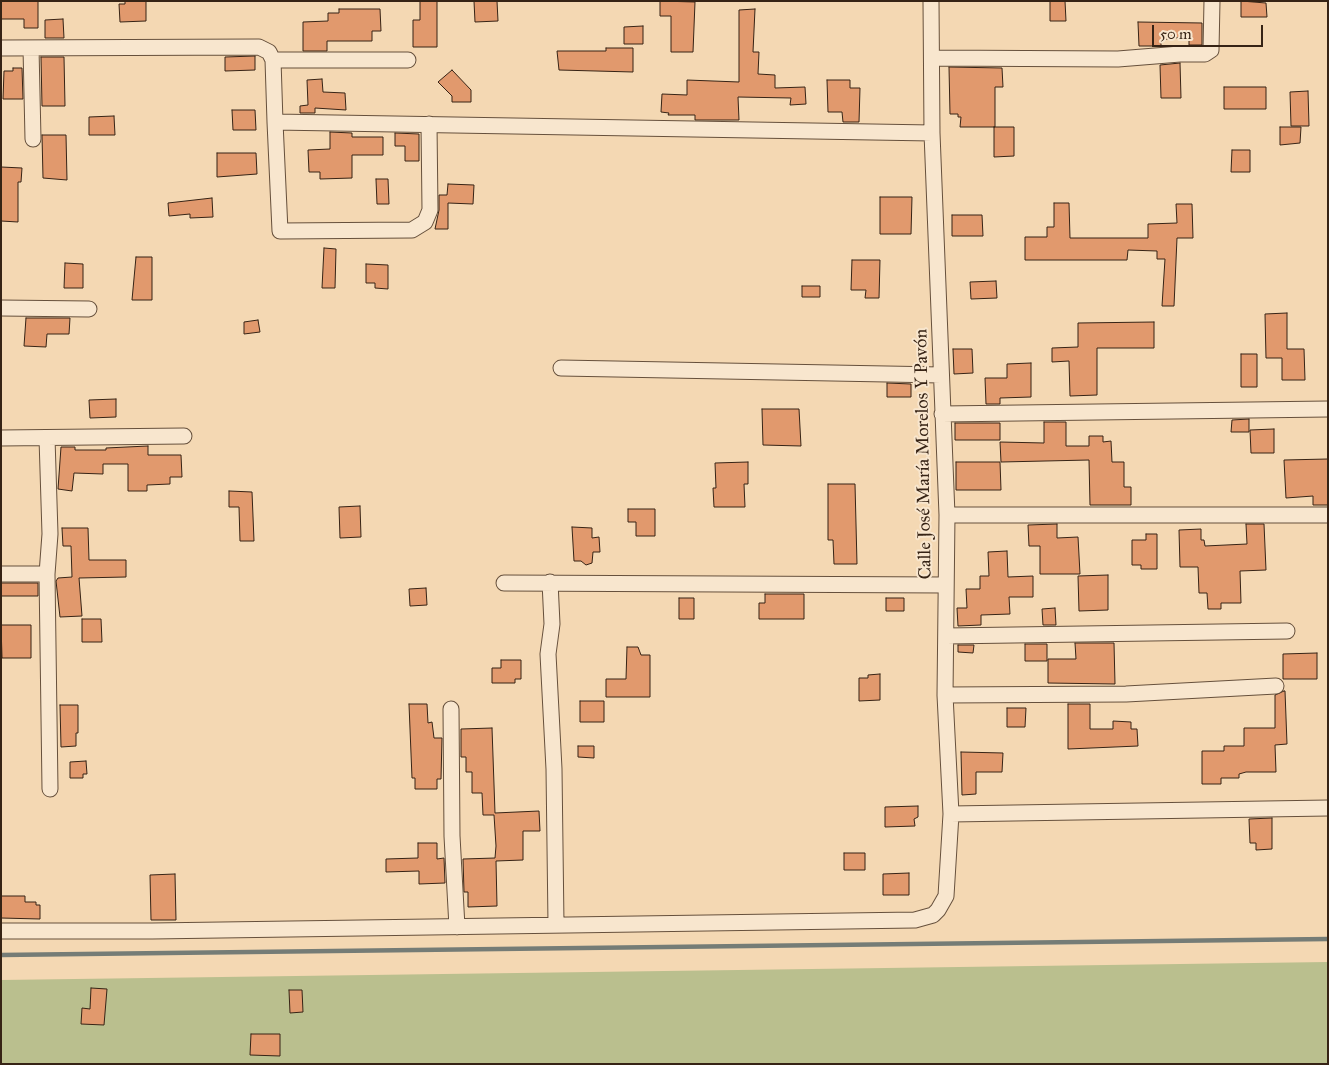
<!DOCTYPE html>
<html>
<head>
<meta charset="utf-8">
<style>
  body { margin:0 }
  #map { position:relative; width:1329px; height:1065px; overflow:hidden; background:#f4d8b3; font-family:"IM FELL Great Primer",serif }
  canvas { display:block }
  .frame { position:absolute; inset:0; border:2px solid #362315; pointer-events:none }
  .scale { position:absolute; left:1152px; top:25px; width:111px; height:22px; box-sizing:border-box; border:2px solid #362315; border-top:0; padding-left:6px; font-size:15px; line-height:18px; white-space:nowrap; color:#362315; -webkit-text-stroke:4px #f8e6ce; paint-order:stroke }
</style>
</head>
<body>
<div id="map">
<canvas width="1329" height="1065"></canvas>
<div class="frame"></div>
<div class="scale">50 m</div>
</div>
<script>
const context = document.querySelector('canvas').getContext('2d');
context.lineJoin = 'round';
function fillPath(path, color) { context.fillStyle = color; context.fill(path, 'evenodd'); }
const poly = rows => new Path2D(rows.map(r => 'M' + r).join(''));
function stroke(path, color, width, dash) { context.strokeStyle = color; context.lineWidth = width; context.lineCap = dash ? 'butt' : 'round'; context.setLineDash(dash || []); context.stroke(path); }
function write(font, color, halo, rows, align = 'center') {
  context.font = font + ' "IM FELL Great Primer",serif'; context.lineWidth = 4; context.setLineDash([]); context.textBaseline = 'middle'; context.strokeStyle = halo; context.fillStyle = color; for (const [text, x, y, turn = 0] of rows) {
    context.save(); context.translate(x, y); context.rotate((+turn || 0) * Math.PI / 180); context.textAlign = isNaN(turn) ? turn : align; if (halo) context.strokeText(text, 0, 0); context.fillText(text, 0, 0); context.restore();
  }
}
fillPath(poly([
  [1328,962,1328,1064,1,1064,1,980]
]), '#babf8e');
stroke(poly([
  [1,955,1328,939]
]), '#757c76', 4.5);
const building = poly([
  [1,1,38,1,38,28,24,28,24,19,1,19,1,1],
  [125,1,146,1,146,21,120,22,119,4,125,4,125,1],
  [420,1,437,1,437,47,413,47,413,20,420,20,420,1],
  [474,1,497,1,498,21,475,22,474,1],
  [660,1,695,2,693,52,671,52,671,16,660,16,660,1],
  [1050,1,1065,1,1066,21,1050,21,1050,1],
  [1241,1,1266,3,1267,17,1241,17,1241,1],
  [339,9,380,9,381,31,372,31,372,41,327,41,327,51,303,51,303,22,328,21,328,13,339,13,339,9],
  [755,9,753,52,759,52,758,74,775,75,775,88,805,87,806,104,790,105,791,98,738,97,739,120,695,120,695,115,668,115,669,113,661,112,662,94,687,95,687,80,739,82,739,10,755,9],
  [63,19,64,38,45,38,45,20,63,19],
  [1138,22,1202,23,1202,45,1189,45,1189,36,1161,40,1161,46,1139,46,1138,22],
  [643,26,643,44,624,44,624,27,643,26],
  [606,48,633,48,633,72,559,70,557,51,606,51,606,48],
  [255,56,255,70,225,71,225,57,255,56],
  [41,57,64,57,65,106,42,106,41,57],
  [1180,63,1181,98,1161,98,1160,65,1180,63],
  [949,67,1002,68,1003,87,995,87,995,127,960,127,961,117,958,117,958,114,950,114,949,67],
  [13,68,22,68,23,99,3,99,4,71,13,71,13,68],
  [452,70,471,90,471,102,452,102,452,96,438,82,452,70],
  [322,79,323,92,345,93,346,110,315,108,315,113,300,113,300,106,308,105,307,80,322,79],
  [827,80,850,80,850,88,860,88,859,122,843,122,842,112,828,112,827,80],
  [1224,87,1266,87,1266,109,1224,109,1224,87],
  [1308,91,1309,126,1291,126,1290,92,1308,91],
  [232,110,255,110,256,130,233,130,232,110],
  [114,116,115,135,89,135,89,117,114,116],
  [994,127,1014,127,1014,156,994,157,994,127],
  [1280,127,1301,127,1300,143,1280,145,1280,127],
  [330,132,352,133,352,137,383,137,383,155,352,155,352,178,320,179,320,172,309,172,308,150,330,149,330,132],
  [395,133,419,134,419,161,405,161,405,146,395,146,395,133],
  [42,135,66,135,67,180,43,178,42,135],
  [1232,150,1250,150,1250,172,1231,172,1232,150],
  [217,153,256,153,257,174,217,177,217,153],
  [1,167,22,168,21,182,18,182,18,222,1,221,1,167],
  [376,179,388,179,389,204,377,204,376,179],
  [448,184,474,185,473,204,448,203,448,229,435,229,439,210,439,195,447,195,448,184],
  [880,197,912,197,911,234,880,234,880,197],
  [212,198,213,217,190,218,190,214,169,216,168,203,212,198],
  [1054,203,1069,203,1070,238,1148,238,1148,224,1177,223,1176,204,1192,204,1193,238,1177,238,1174,306,1162,306,1165,259,1157,259,1157,251,1128,250,1127,260,1025,260,1025,237,1047,237,1047,227,1054,227,1054,203],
  [952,215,982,215,983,236,952,236,952,215],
  [324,248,336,249,335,288,322,288,324,248],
  [136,257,152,257,152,300,132,300,136,257],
  [852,260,880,260,879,298,865,298,866,290,851,290,852,260],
  [65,263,83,264,83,288,64,288,65,263],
  [366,264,388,265,388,289,375,288,375,283,366,283,366,264],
  [996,281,997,298,971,299,970,282,996,281],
  [802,286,820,286,820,297,802,297,802,286],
  [1287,313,1287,349,1304,349,1305,380,1282,380,1282,358,1266,358,1265,314,1287,313],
  [26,318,70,318,69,334,47,334,46,347,24,346,26,318],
  [258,320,260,332,244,334,244,322,258,320],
  [1154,322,1154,348,1097,348,1097,395,1070,396,1069,361,1052,362,1052,348,1078,347,1078,323,1154,322],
  [953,349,972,349,973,373,954,374,953,349],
  [1241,354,1257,354,1257,387,1241,387,1241,354],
  [1031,363,1031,397,1000,398,1000,404,986,404,985,378,1007,378,1007,364,1031,363],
  [887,383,911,384,911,397,887,397,887,383],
  [116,399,116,417,90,418,89,400,116,399],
  [762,409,799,409,801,446,763,445,762,409],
  [1249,419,1249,432,1231,432,1232,420,1249,419],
  [1044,422,1066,422,1066,446,1089,446,1089,436,1103,436,1103,442,1111,441,1112,462,1124,462,1124,487,1131,487,1131,505,1090,505,1089,460,1001,462,1000,442,1044,443,1044,422],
  [955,423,1000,423,1000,440,955,440,955,423],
  [1274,429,1274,453,1251,453,1250,430,1274,429],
  [148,446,148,455,181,455,182,477,170,477,170,484,147,485,147,491,128,491,128,464,103,464,103,474,74,473,72,491,58,489,61,447,75,447,75,450,106,450,106,448,148,446],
  [1328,459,1328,505,1313,505,1313,496,1286,498,1284,460,1328,459],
  [748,462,748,484,744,484,745,507,714,507,713,488,716,488,715,463,748,462],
  [956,462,1000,462,1001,490,956,490,956,462],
  [828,484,855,484,857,564,834,564,833,540,828,540,828,484],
  [229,491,252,492,254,541,240,541,239,507,229,507,229,491],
  [360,506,361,537,340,538,339,507,360,506],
  [628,509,655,509,655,536,636,536,636,522,628,522,628,509],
  [1057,524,1057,538,1078,537,1080,574,1040,574,1040,546,1029,546,1028,525,1057,524],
  [1246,524,1264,524,1266,570,1240,571,1241,603,1221,603,1221,609,1208,609,1207,593,1199,593,1198,567,1180,567,1179,530,1201,529,1201,540,1204,540,1205,546,1247,544,1246,524],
  [572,527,592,528,592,538,599,537,600,552,593,552,592,563,586,565,581,561,574,561,572,527],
  [62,528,88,528,89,560,126,560,126,577,79,578,82,616,60,617,56,581,58,578,72,577,71,546,63,546,62,528],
  [1146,534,1157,534,1157,569,1141,569,1141,565,1132,565,1132,540,1146,540,1146,534],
  [1007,551,1008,577,1033,576,1033,597,1009,597,1010,614,981,615,981,625,958,626,957,608,967,608,966,589,980,589,980,576,989,576,988,552,1007,551],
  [1108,575,1108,610,1079,611,1078,576,1108,575],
  [1,583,38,583,38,596,1,596,1,583],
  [426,588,427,605,410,606,409,589,426,588],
  [765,594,804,594,804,619,759,619,759,603,765,603,765,594],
  [679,598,694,598,694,619,679,619,679,598],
  [886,598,904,598,904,611,886,611,886,598],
  [1055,608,1056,625,1043,625,1042,609,1055,608],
  [82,619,101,619,102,642,82,642,82,619],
  [1,625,31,625,31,658,2,658,1,625],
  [1075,643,1114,643,1115,684,1048,683,1048,659,1076,659,1075,643],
  [1025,644,1047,644,1047,661,1025,661,1025,644],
  [958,645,974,645,973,653,958,652,958,645],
  [627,647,638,647,641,655,650,655,650,697,606,697,606,679,626,679,627,647],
  [1317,653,1317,679,1283,679,1283,654,1317,653],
  [501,660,521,660,521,679,515,679,515,683,492,683,492,668,501,668,501,660],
  [880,674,880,700,859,701,859,678,868,678,868,675,880,674],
  [1284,691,1285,691,1287,744,1275,745,1276,772,1246,772,1239,774,1239,778,1221,778,1221,784,1202,784,1202,751,1224,751,1224,746,1244,746,1244,728,1275,728,1275,695,1284,691],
  [580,701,604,701,604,722,580,722,580,701],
  [409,704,427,704,428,723,432,722,434,738,442,738,441,779,437,779,437,789,415,789,415,778,412,778,409,704],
  [1068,704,1090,704,1090,729,1113,729,1113,721,1131,722,1131,729,1137,729,1138,746,1068,749,1068,704],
  [60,705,78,705,78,733,76,733,76,746,61,747,60,705],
  [1007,708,1026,708,1025,727,1007,727,1007,708],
  [492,728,495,813,539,811,540,831,523,831,523,860,496,861,497,906,468,907,468,892,464,892,463,859,495,858,496,846,494,815,483,815,482,793,472,793,472,772,466,772,466,757,461,757,461,729,492,728],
  [578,746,594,746,594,758,578,757,578,746],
  [961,752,1003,753,1002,772,976,772,976,794,962,795,961,752],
  [86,761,87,774,83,774,83,778,70,778,70,762,86,761],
  [918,806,918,817,914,819,915,826,885,827,885,807,918,806],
  [1272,818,1272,849,1256,850,1256,843,1250,843,1249,819,1272,818],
  [418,843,437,843,437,859,444,858,445,883,419,884,419,871,386,872,386,859,418,858,418,843],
  [844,853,865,853,865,870,844,870,844,853],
  [909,873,909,895,883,895,883,874,909,873],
  [175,874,176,920,151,920,150,875,175,874],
  [1,896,25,896,25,902,36,902,36,905,40,905,40,919,1,918,1,896],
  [91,988,107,989,104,1025,81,1024,82,1008,90,1009,91,988],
  [289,990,302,990,303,1012,290,1013,289,990],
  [251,1034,280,1034,280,1056,250,1055,251,1034]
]);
fillPath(building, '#e1996d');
stroke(building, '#362315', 1);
const street = poly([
  [1,48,259,47,269,52,273,60,275,122,932,133],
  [31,48,33,139],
  [932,58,1118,59,1180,54,1205,54,1211,50,1212,1],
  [273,60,408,60],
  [275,122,280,231,412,230,425,222,430,210,429,124],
  [1,308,89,309],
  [561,368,941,375],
  [942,414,1328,409],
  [1,438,184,436],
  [947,515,1328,515],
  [1,574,47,574,50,789],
  [47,574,50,534,47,438],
  [550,582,552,624,548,654,554,769,556,924],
  [504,583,945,585],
  [946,636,1287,631],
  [945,695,1126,694,1276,686],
  [451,709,452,836,457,927],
  [951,814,1328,808],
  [1,931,152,931,915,920,933,915,938,910,946,896,951,814,945,695,947,515,932,133,931,1]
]);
stroke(street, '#66503c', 17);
stroke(street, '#f8e6ce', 15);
write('18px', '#362315', '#f8e6ce', [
  ["Calle José María Morelos Y Pavón",924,454,-91]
]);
</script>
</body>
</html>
